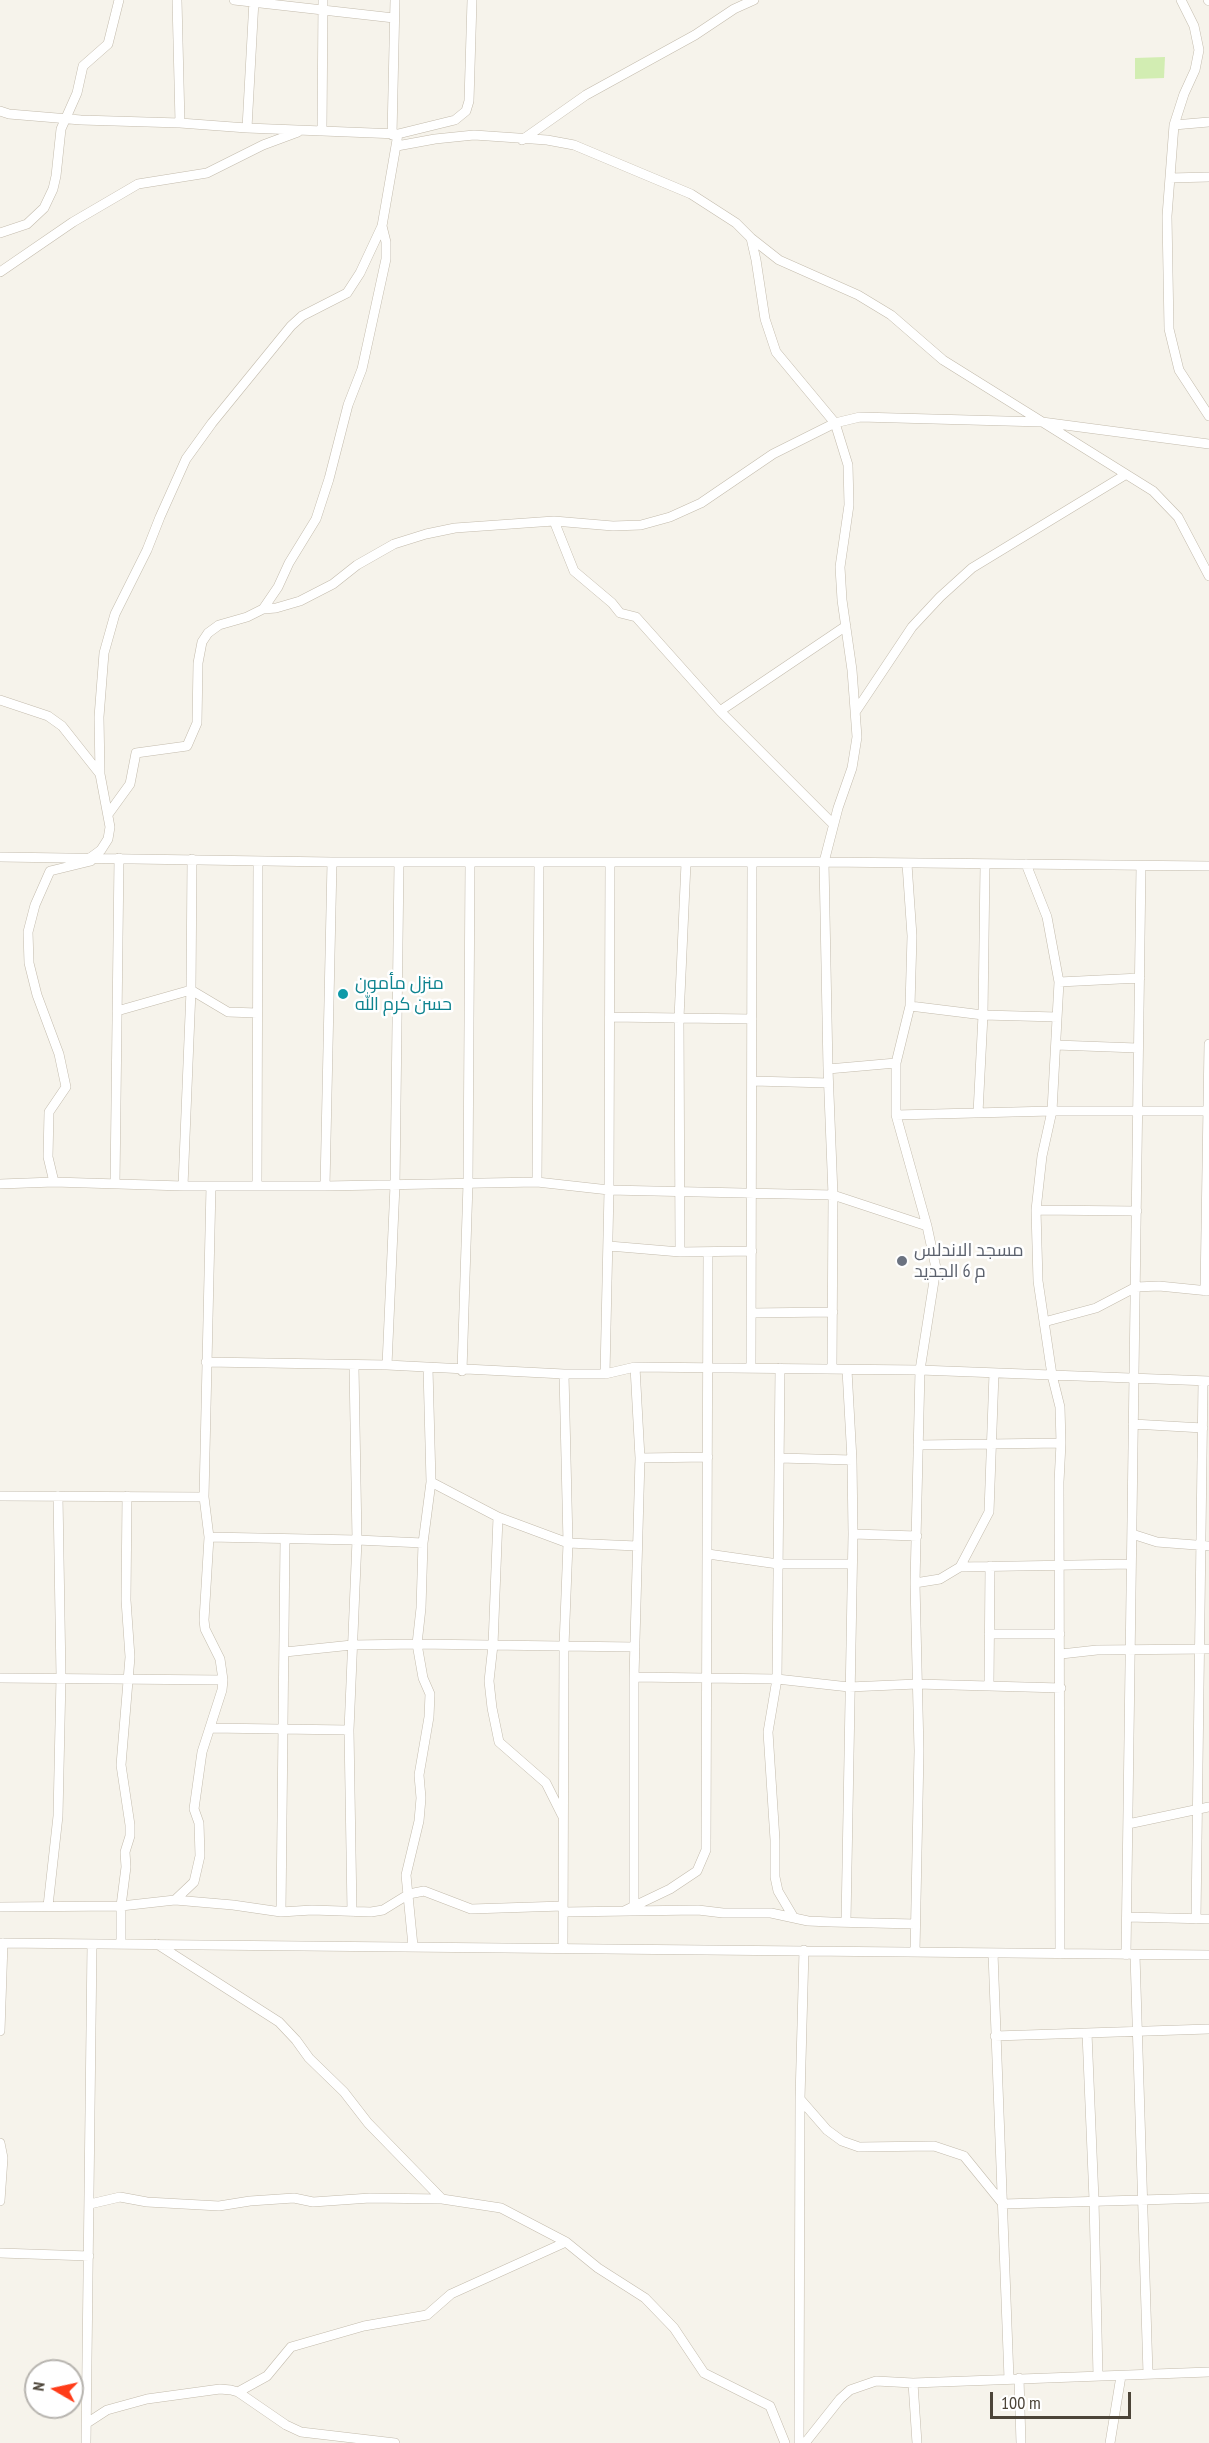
<!DOCTYPE html>
<html>
<head>
<meta charset="utf-8">
<style>
  body { margin:0 }
  #map { position:relative; width:1209px; height:2443px; overflow:hidden; background:#f6f3eb; font-family:"PT Sans Narrow",sans-serif }
  canvas { display:block }
  .north { position:absolute; left:24px; top:2359px; width:60px; height:60px; box-sizing:border-box; background:#fff; border:2px solid #b7b4af; border-radius:50%; rotate:279deg; font-size:16px; font-weight:700; line-height:24px; text-align:center; color:#4c4438 }
  .north::after { content:''; display:block; margin:auto; width:21px; height:27px; background:#ff3c19; clip-path:polygon(50% 0,100% 100%,50% 72%,0 100%) }
  .scale { position:absolute; left:990px; top:2392px; width:141px; height:27px; box-sizing:border-box; border:3px solid #4c4438; border-top:0; padding-left:8px; font-size:18px; line-height:21px; white-space:nowrap; color:#4c4438; -webkit-text-stroke:4px #fff; paint-order:stroke }
</style>
</head>
<body>
<div id="map">
<canvas width="1209" height="2443"></canvas>
<div class="north">N</div>
<div class="scale">100 m</div>
</div>
<script>
const context = document.querySelector('canvas').getContext('2d');
context.lineJoin = 'round';
function fillPath(path, color) { context.fillStyle = color; context.fill(path, 'evenodd'); }
const poly = rows => new Path2D(rows.map(r => 'M' + r).join(''));
function stroke(path, color, width, dash) { context.strokeStyle = color; context.lineWidth = width; context.lineCap = dash ? 'butt' : 'round'; context.setLineDash(dash || []); context.stroke(path); }
function write(font, color, halo, rows, align = 'center') {
  context.font = font + ' "PT Sans Narrow",Cairo,sans-serif'; context.lineWidth = 5; context.setLineDash([]); context.textBaseline = 'middle'; context.strokeStyle = halo; context.fillStyle = color; for (const [text, x, y, turn = 0] of rows) {
    context.save(); context.translate(x, y); context.rotate((+turn || 0) * Math.PI / 180); context.textAlign = isNaN(turn) ? turn : align; if (halo) context.strokeText(text, 0, 0); context.fillText(text, 0, 0); context.restore();
  }
}
fillPath(poly([
  [1165,57,1164,78,1135,79,1135,58]
]), '#d2edb2');
const minor = poly([
  [177,0,180,123],
  [234,0,394,18],
  [1181,0,1194,26,1199,50,1195,70,1184,94,1174,125,1167,216,1169,329,1179,370,1209,416],
  [1208,0,1209,1],
  [0,111,9,114,81,120,180,123,247,128,398,134,455,120,466,111,469,101,472,0],
  [1174,125,1209,122],
  [247,128,254,0],
  [322,130,323,0],
  [392,135,395,0],
  [522,140,586,95,695,35,734,9,754,0],
  [397,146,435,139,474,135,547,140,574,145,691,194,736,223,751,238,756,260,765,319,776,352,835,423,848,465,849,505,840,567,842,600,852,670,857,737,852,768,838,808,824,862,828,1069,833,1195,832,1369],
  [1170,178,1209,177],
  [0,233,27,224,44,208,53,189,56,176,61,129,77,93,83,66,108,44,119,0],
  [751,238,779,260,858,295,891,315,943,360,1153,491,1178,517,1209,576],
  [0,272,73,222,138,184,207,173,263,145,298,132],
  [554,521,574,571,612,603,620,613,636,617,720,711,833,824],
  [263,609,276,608,300,601,333,584,357,565,394,544,426,534,455,528,554,521,613,526,641,525,670,517,701,503,773,454,835,423,860,417,1042,422,1209,444],
  [0,700,48,716,62,726,100,774],
  [720,711,846,626],
  [856,711,912,627,940,597,972,568,1125,475],
  [109,813,130,784,136,753,187,746,197,723,198,663,202,642,208,633,219,625,247,617,263,609,278,587,289,563,316,519,329,479,348,405,362,369,386,259,386,242,382,226],
  [0,857,332,862,824,862,1209,866],
  [90,858,101,850,108,839,110,827,100,774,99,717,104,653,115,614,147,550,160,517,186,459,212,423,291,326,302,316,347,293,360,273,382,226,398,134],
  [907,864,912,936,910,1006,896,1063,896,1115,927,1226,936,1268,920,1370,915,1583,919,1751,915,1952],
  [1026,864,1047,917,1059,982,1052,1111,1042,1156,1036,1210,1038,1281,1052,1375,1060,1407,1061,1443,1059,1482,1060,1954],
  [1059,982,1140,978],
  [910,1006,983,1015,1057,1017],
  [117,1011,191,990,228,1012,257,1013],
  [610,1017,752,1019],
  [1056,1045,1137,1048],
  [828,1069,896,1063],
  [753,1081,828,1083],
  [978,1113,983,1015,985,865],
  [896,1115,1052,1111,1209,1111],
  [54,1182,48,1157,49,1112,66,1087,59,1054,37,995,29,963,28,932,35,905,50,871,91,861],
  [537,1182,539,863],
  [0,1184,54,1182,183,1186,325,1186,537,1182,609,1190,833,1195,927,1226],
  [115,1184,119,858],
  [183,1186,191,990,192,859],
  [257,1186,258,861],
  [325,1186,332,862],
  [1036,1210,1137,1211],
  [609,1246,680,1252,752,1251],
  [680,1252,679,1018,686,863],
  [1205,1291,1209,1044],
  [751,1313,833,1312],
  [1044,1322,1096,1308,1136,1287,1159,1286,1209,1291],
  [206,1362,387,1365,564,1374,605,1374,635,1367,920,1370,1209,1381],
  [387,1365,395,1185,399,862],
  [428,1368,431,1482],
  [751,1368,752,863],
  [780,1368,777,1679,768,1732,775,1840,775,1877,778,1891,794,1918],
  [462,1371,468,1183,470,863],
  [605,1374,609,1190,610,862],
  [1133,1424,1203,1428],
  [918,1445,1061,1443],
  [640,1458,708,1457],
  [779,1458,852,1460],
  [0,1496,204,1497],
  [498,1517,493,1645,489,1681,492,1708,499,1742,546,1783,562,1815],
  [853,1534,917,1536],
  [1132,1534,1157,1542,1209,1546],
  [209,1537,357,1540,423,1543,431,1482,498,1517,568,1543,637,1546],
  [708,1554,778,1564,852,1564],
  [960,1567,1131,1564],
  [915,1583,940,1579,960,1567,989,1512,994,1373],
  [989,1634,1060,1634],
  [285,1652,352,1645,417,1644,635,1647],
  [1061,1654,1097,1650,1209,1649],
  [634,1677,777,1679,849,1687,917,1684,1061,1688],
  [0,1678,223,1680],
  [989,1686,990,1566],
  [210,1728,349,1730],
  [1128,1824,1209,1807],
  [175,1900,194,1882,200,1856,199,1823,194,1809,202,1752,222,1690,223,1680,220,1659,205,1629,204,1620,209,1537,204,1497,211,1186],
  [48,1906,58,1816,61,1677,58,1496],
  [634,1906,634,1677,640,1458,635,1367],
  [0,1907,121,1906,175,1900,233,1905,281,1912,312,1910,371,1912,383,1910,409,1894,424,1891,471,1909,563,1906],
  [624,1911,670,1889,697,1871,706,1850,708,1252],
  [281,1912,285,1539],
  [352,1912,349,1730,357,1540,354,1366],
  [563,1912,698,1910,723,1913,771,1913,808,1921,831,1922,915,1924],
  [1127,1917,1209,1919],
  [1196,1919,1203,1381],
  [846,1922,853,1534,852,1460,847,1370],
  [0,1943,1209,1955],
  [121,1943,121,1906,126,1867,125,1852,130,1836,130,1825,121,1765,130,1657,126,1600,127,1496],
  [157,1944,279,2022,296,2040,309,2058,344,2092,368,2123,442,2199,501,2208,566,2242,598,2268,645,2298,674,2328,704,2373,770,2406,785,2443],
  [413,1946,406,1875,419,1821,421,1798,419,1775,429,1717,430,1694,423,1678,417,1644,421,1608,423,1543],
  [563,1948,564,1646,568,1543,564,1374],
  [993,1953,1009,2379],
  [1126,1955,1141,866],
  [1135,1955,1148,2374],
  [0,2031,3,1943],
  [1087,2033,1094,2200,1098,2376],
  [995,2036,1209,2029],
  [800,2099,827,2130,842,2141,859,2147,934,2146,964,2156,1003,2204,1209,2198],
  [0,2143,3,2158,0,2201],
  [90,2204,120,2197,147,2202,219,2206,250,2201,294,2198,313,2202,370,2198,442,2199],
  [0,2253,89,2256],
  [1019,2378,1021,2443],
  [913,2383,917,2443],
  [238,2392,267,2376,291,2347,364,2326,427,2315,451,2294,566,2242],
  [87,2423,107,2410,147,2399,220,2389,231,2390,238,2392,286,2425,301,2432,395,2443],
  [86,2443,92,1944],
  [799,2443,800,2099,804,1950],
  [805,2443,840,2399,850,2390,876,2381,913,2383,1209,2372],
  [1110,2443,1121,2376]
]);
stroke(minor, '#c3bbac', 10);
stroke(minor, '#fff', 9);
for (const [x, y, r, color] of [
  [343,994,6,"#0f9aa8"],
  [902,1261,6,"#6b7280"]
]) { const dot = new Path2D(); dot.arc(x, y, r, 0, 2 * Math.PI); context.fillStyle = color; context.fill(dot); stroke(dot, '#fff', 2); }
write('18px', '#0d838f', '#fff', [
  ["منزل مأمون",355,984],
  ["حسن كرم الله",355,1005]
], 'left');
write('18px', '#5b616d', '#fff', [
  ["مسجد الاندلس",914,1251],
  ["م 6 الجديد",914,1272]
], 'left');
</script>
</body>
</html>
